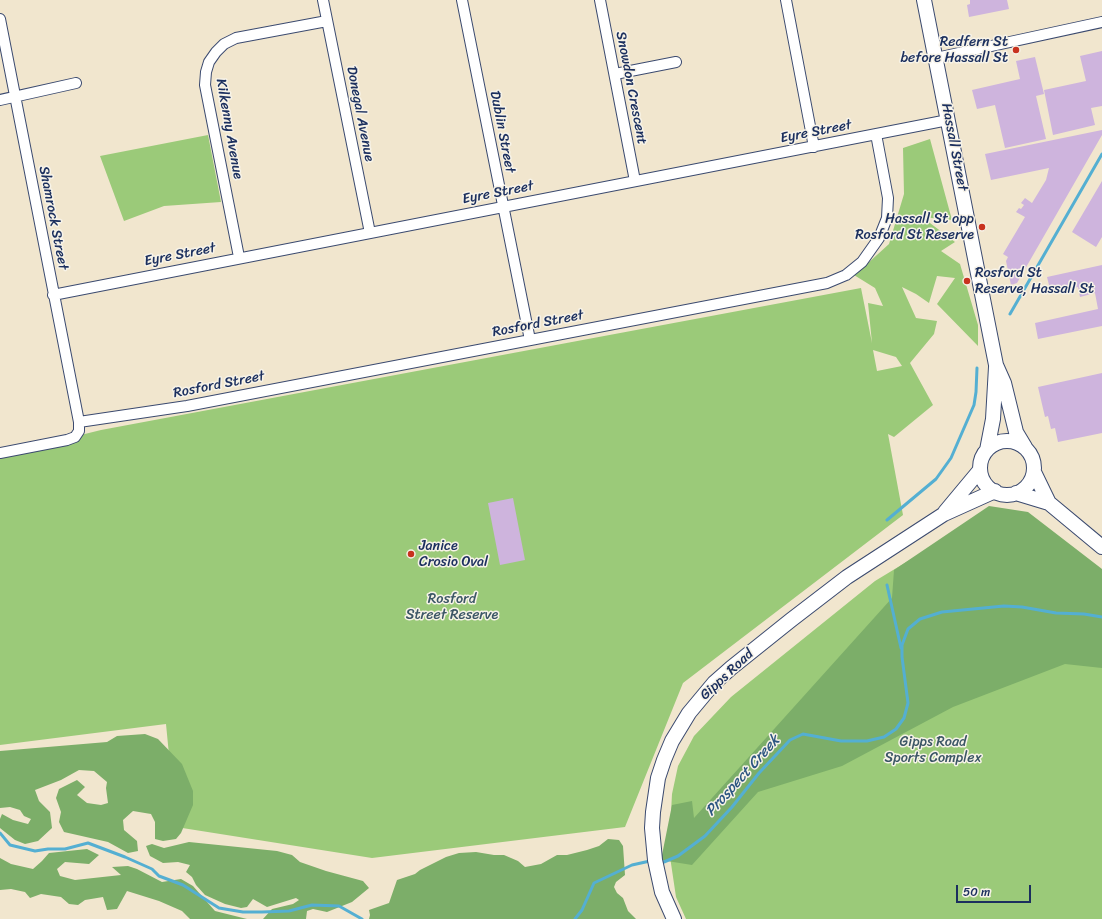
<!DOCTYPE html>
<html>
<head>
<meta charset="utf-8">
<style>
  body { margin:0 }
  #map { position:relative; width:1102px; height:919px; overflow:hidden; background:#f1e6ce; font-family:Sriracha,sans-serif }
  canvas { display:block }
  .scale { position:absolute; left:956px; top:885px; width:75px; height:18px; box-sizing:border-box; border:2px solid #1b2f5e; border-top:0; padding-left:5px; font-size:12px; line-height:14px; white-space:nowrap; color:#1b2f5e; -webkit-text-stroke:3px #f7f3e8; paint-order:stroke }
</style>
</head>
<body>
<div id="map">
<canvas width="1102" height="919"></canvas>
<div class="scale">50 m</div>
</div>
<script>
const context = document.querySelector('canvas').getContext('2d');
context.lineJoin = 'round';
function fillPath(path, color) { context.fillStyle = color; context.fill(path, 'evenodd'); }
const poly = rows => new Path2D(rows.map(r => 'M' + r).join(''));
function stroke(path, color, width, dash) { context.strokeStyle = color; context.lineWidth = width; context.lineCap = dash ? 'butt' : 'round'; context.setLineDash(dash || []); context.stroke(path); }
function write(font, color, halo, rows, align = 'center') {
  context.font = font + ' Sriracha,sans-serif'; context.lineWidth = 3; context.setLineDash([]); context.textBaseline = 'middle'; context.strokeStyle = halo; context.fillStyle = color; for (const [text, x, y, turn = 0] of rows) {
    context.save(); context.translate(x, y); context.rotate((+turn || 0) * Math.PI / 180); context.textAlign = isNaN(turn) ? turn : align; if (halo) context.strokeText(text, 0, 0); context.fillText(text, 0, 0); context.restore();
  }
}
fillPath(poly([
  [208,135,221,202,164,206,124,221,100,156],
  [930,139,952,220,922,217,955,242,941,251,960,264,978,325,978,346,937,304,955,278,937,276,929,303,916,294,902,287,916,318,937,321,934,334,910,363,933,405,894,437,888,434,903,515,683,683,625,827,372,858,176,827,166,724,0,745,0,455,101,430,861,288,872,343,868,303,883,306,875,288,854,275,867,264,889,244,904,194,903,148],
  [873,350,896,357,902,366,877,371],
  [989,512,1102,605,1102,919,686,919,676,897,669,850,672,794,678,766,694,736,731,697,875,581]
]), '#9bca79');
fillPath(poly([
  [989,506,1028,512,1102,569,1102,668,1065,664,953,707,842,766,758,792,692,865,661,860,672,805,692,801,694,818,892,598,894,570],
  [145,734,158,739,182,764,193,791,193,805,181,833,176,839,163,841,155,839,155,822,151,814,133,811,123,820,124,830,137,841,138,851,128,853,108,842,64,832,59,822,61,812,56,798,59,789,77,780,85,787,77,795,87,803,101,805,108,803,106,788,107,782,94,771,79,770,61,780,35,790,39,801,50,812,52,828,38,841,25,844,15,840,0,828,0,819,2,814,13,820,28,824,31,819,24,816,20,810,10,807,0,808,0,751,107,742,117,736],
  [608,839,619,840,623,846,625,875,616,882,614,887,617,893,623,898,628,911,636,919,369,919,370,915,369,910,389,903,397,880,415,874,420,870,446,857,459,853,476,852,494,855,504,855,518,861,525,867,541,864,557,855,567,855,587,850,599,846],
  [189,842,277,851,292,855,300,862,326,871,363,881,369,888,352,902,327,912,313,909,307,911,306,919,263,919,272,909,293,904,299,900,296,898,267,907,253,899,247,907,241,908,225,904,205,895,196,885,192,877,186,872,190,865,178,862,163,863,150,856,146,846,152,844,164,848],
  [87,849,99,855,89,864,65,862,57,869,60,876,75,880,121,875,112,867,128,866,137,869,162,882,181,879,193,886,215,911,247,919,190,919,182,911,159,901,127,891,117,909,107,910,103,897,85,900,78,905,69,904,61,897,41,894,30,898,25,892,11,889,0,890,0,858,11,864,33,869,42,861,49,853]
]), '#7cae69');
stroke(poly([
  [1010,314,1102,154],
  [887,520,936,479,951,458,974,405,976,392,977,368],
  [887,585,901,648],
  [0,833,10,845,35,851,48,849,65,849,88,843,125,857,152,869,159,876,183,885,219,908,243,912,262,912,289,911,312,905,339,906,362,919],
  [660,861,664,862,678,856,705,836,732,807,759,773,790,740,803,734,841,741,867,741,884,737,896,729,904,718,908,703,902,657,902,645,908,629,920,619,942,612,1004,606,1022,607,1056,613,1084,614,1102,617],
  [575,919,582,910,594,883,632,865,650,861]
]), '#54afd2', 3);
fillPath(poly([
  [970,0,1007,0,1009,9,969,17,967,5,970,4],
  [1102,51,1102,106,1091,108,1095,125,1053,135,1044,90,1086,81,1080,56],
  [1035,57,1044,94,1036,96,1046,139,1005,148,995,105,977,109,972,90,1020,79,1016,61],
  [1102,130,1102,135,1017,283,1011,285,1006,261,1008,257,1003,254,1025,217,1016,212,1019,208,1021,209,1024,205,1021,203,1025,198,1032,203,1046,180,1049,168,991,180,985,154],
  [1102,181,1102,237,1096,247,1072,232],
  [1102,265,1102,326,1038,339,1035,323,1098,309,1095,293,1080,297,1078,287,1051,293,1047,277],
  [1102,373,1102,433,1058,442,1055,428,1051,429,1048,416,1045,417,1038,387],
  [513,498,525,560,500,565,488,503]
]), '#ceb4dd');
const street = poly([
  [323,0,370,233],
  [462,0,530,340],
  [600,0,635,181],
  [786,0,814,147],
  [0,19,79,422,79,431,75,437,67,440,0,453],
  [936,58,1102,22],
  [615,74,676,62],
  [0,100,76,83],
  [239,257,205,85,206,72,209,62,216,52,224,44,236,38,327,21],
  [53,295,948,120],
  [79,422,187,406,827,283,846,275,862,262,879,238,887,218,888,198,876,134]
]);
const secondary = poly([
  [924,0,996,365,1004,383,1016,432,1025,447],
  '980 468a27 27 0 1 1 54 0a27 27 0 1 1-54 0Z',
  [987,450,993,419,996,367],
  [1034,472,1049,503],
  [1016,493,1049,503,1102,547],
  [945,512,980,470],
  [674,919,662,892,655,860,652,828,653,812,658,778,664,760,672,741,689,713,714,683,731,668,791,620,847,577,944,514,995,491]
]);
stroke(street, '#3b4a6f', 12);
stroke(secondary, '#3b4a6f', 16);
stroke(street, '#fff', 10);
stroke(secondary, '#fff', 14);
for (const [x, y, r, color] of [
  [1016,50,4,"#c8321e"],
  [982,227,4,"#c8321e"],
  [967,281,4,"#c8321e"],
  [411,554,4,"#c8321e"]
]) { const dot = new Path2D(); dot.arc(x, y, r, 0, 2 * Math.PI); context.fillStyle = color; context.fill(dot); stroke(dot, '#f7f3e8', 1.5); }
write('14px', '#1b2f5e', '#f7f3e8', [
  ["Redfern St",1008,42],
  ["before Hassall St",1008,58],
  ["Hassall St opp",974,219],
  ["Rosford St Reserve",974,235],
  ["Rosford St",975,273,"left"],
  ["Reserve, Hassall St",975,289,"left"],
  ["Janice",419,546,"left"],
  ["Crosio Oval",419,562,"left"]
], 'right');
write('14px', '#1b2f5e', '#f7f3e8', [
  ["Snowdon Crescent",631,88,79],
  ["Donegal Avenue",360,114,79],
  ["Kilkenny Avenue",229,129,80],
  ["Dublin Street",502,132,79],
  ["Eyre Street",816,132,-11],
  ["Hassall Street",954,147,79],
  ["Eyre Street",498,193,-11],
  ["Shamrock Street",53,218,79],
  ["Eyre Street",180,255,-11],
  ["Rosford Street",538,324,-11],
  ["Rosford Street",219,385,-11],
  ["Gipps Road",727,675,-43]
]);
write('14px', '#3b5665', '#f7f3e8', [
  ["Rosford",452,599],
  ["Street Reserve",452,615],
  ["Gipps Road",933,742],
  ["Sports Complex",933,758]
]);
write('italic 15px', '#2c5581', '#f7f3e8', [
  ["Prospect Creek",743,776,-48]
]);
</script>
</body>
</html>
